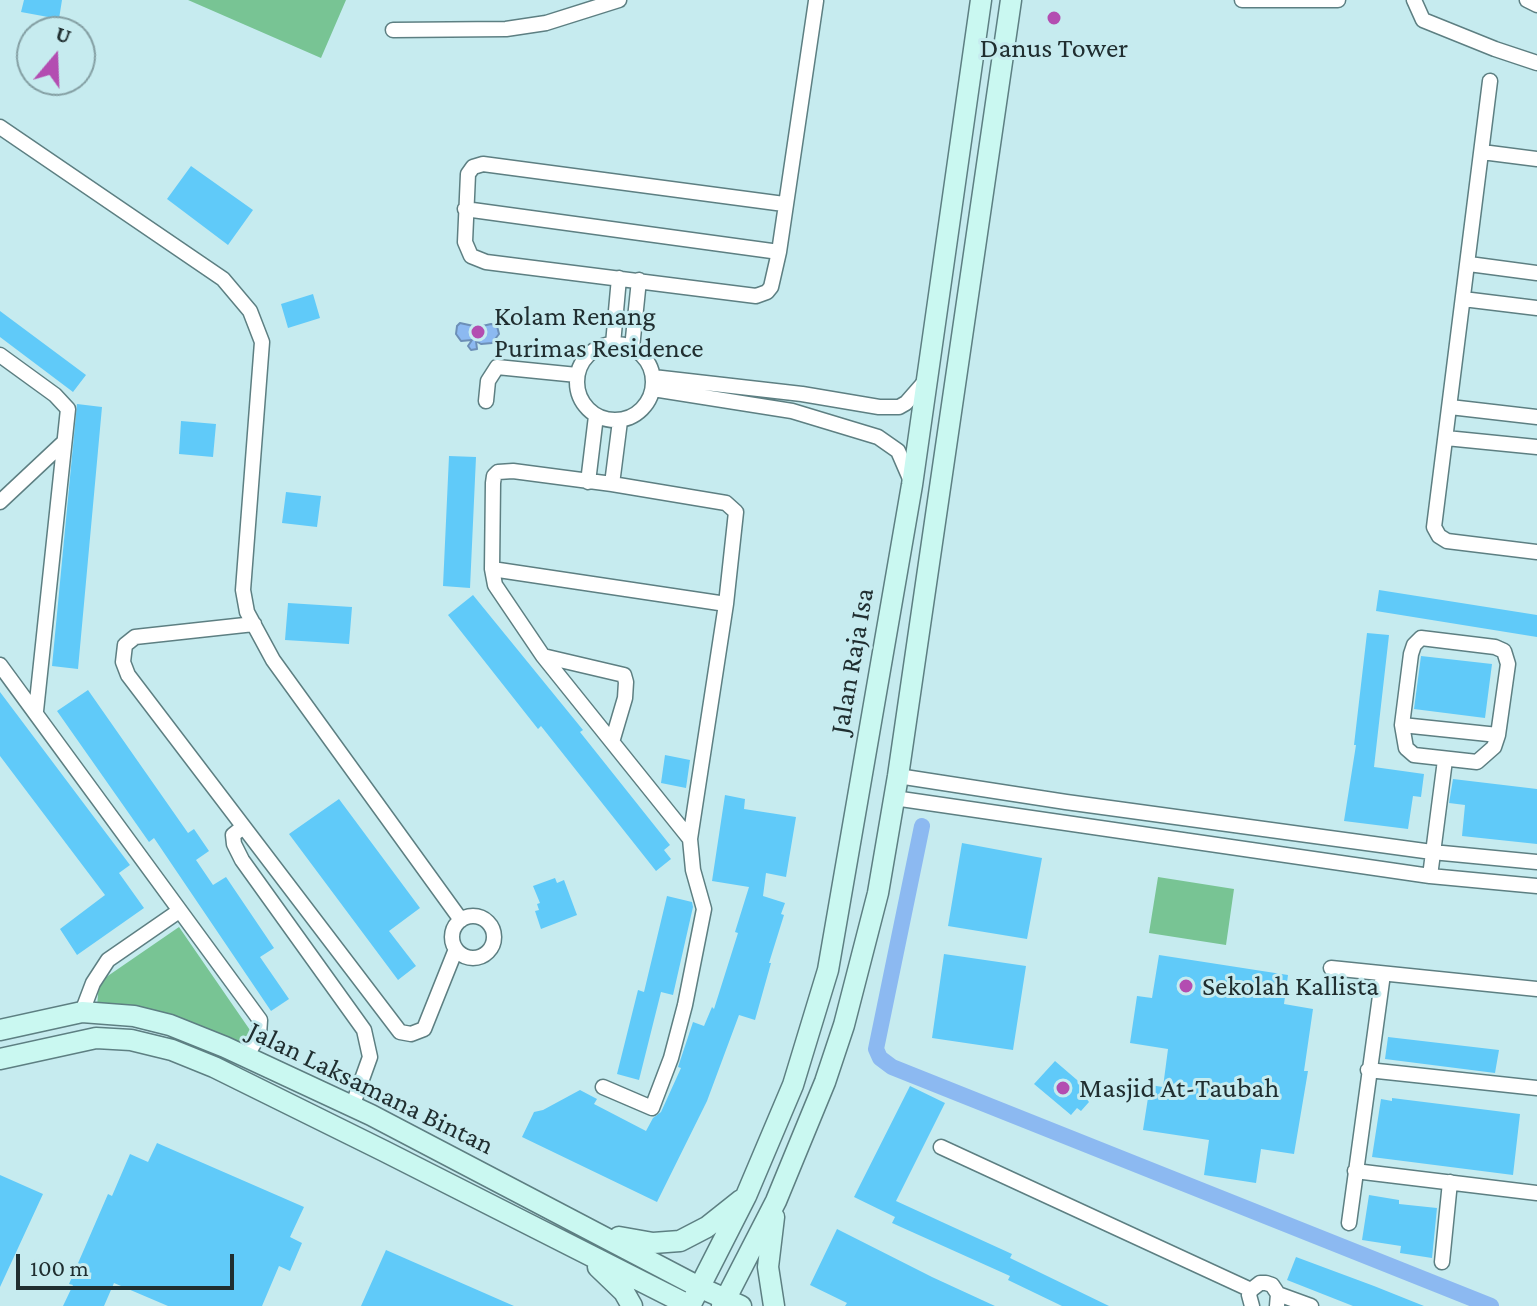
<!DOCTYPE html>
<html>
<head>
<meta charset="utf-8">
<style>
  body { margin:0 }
  #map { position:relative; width:1537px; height:1306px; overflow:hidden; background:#c6ebef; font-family:"Crimson Pro",serif }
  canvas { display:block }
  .north { position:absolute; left:16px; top:16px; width:80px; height:80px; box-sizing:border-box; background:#c6ebef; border:2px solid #849fa3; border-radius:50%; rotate:19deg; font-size:22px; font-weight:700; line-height:32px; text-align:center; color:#202e30 }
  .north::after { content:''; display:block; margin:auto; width:28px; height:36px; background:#b34db1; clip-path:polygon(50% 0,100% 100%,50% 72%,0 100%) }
  .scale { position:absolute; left:16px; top:1254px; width:218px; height:36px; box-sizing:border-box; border:4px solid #202e30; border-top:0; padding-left:10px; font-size:24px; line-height:28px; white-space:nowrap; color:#202e30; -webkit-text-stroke:6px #c6ebef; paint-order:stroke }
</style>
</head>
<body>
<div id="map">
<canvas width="1537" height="1306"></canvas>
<div class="north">U</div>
<div class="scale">100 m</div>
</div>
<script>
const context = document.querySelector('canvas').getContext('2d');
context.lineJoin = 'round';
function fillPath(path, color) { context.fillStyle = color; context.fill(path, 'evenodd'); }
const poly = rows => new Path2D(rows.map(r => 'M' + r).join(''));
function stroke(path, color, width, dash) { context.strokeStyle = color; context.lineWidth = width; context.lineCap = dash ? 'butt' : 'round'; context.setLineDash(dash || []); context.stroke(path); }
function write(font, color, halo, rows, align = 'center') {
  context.font = font + ' "Crimson Pro",serif'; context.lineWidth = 6; context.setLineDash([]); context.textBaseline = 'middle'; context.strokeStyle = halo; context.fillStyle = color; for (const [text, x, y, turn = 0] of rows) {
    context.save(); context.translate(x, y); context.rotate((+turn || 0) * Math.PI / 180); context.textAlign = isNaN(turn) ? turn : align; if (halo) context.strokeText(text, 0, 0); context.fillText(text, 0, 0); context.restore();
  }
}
fillPath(poly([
  [188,0,346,0,321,58],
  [1158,877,1234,889,1226,945,1149,933],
  [179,927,252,1033,245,1044,170,1018,97,1007,99,982]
]), '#78c494');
const water = poly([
  [460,323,478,327,491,324,497,326,499,334,492,343,481,344,476,341,477,349,471,350,468,346,472,340,461,341,456,334,457,326,460,323]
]);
fillPath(water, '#8cb9f1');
stroke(water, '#6c8fb7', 2);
stroke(poly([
  [922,826,876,1049,880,1058,892,1067,1491,1306]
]), '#8cb9f1', 16);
fillPath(poly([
  [24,0,62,0,59,19,21,12],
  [191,166,253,210,228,245,167,199],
  [313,294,320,318,288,328,281,304],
  [0,311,86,375,73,392,0,337],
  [77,404,102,407,78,669,52,666],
  [181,421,216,424,213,457,179,454],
  [449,456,476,457,470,588,443,586],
  [286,492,321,496,317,527,282,523],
  [1379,590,1537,615,1537,637,1376,611],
  [473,595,583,730,580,732,670,845,664,850,671,859,656,871,541,726,538,729,448,615],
  [288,603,352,607,349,644,285,640],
  [1367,633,1389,635,1374,767,1424,774,1421,797,1413,796,1408,829,1344,821,1356,745,1354,745],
  [1421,656,1492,664,1485,718,1414,709],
  [88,690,188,833,194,829,209,851,196,860,213,885,226,877,274,948,260,957,289,999,271,1011,154,838,149,842,57,711],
  [0,692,130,865,119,873,144,908,77,955,60,929,105,895,0,756],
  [665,755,690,760,686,788,661,783],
  [1453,779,1537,789,1537,844,1462,836,1465,805,1449,803],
  [725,795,745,799,744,809,796,817,786,877,766,873,763,896,785,903,781,914,784,915,769,963,771,963,755,1020,739,1015,707,1101,657,1202,522,1137,534,1112,543,1110,580,1090,597,1099,594,1104,646,1131,653,1118,661,1112,681,1068,678,1067,693,1022,704,1026,712,1007,714,1009,738,933,735,932,749,887,712,881],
  [339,799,420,908,389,931,416,966,398,980,289,834],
  [962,843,1042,858,1027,939,948,926],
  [555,878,557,883,564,880,577,915,541,929,535,911,539,910,537,904,540,903,533,886],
  [667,896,692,902,693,907,673,995,661,992,639,1080,617,1074,638,990,644,992],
  [944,954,1026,966,1013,1050,932,1038],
  [1159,955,1288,975,1284,1004,1313,1009,1304,1071,1308,1071,1294,1154,1261,1149,1256,1183,1204,1175,1209,1140,1143,1130,1150,1085,1163,1087,1168,1049,1130,1043,1137,996,1152,998],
  [1388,1037,1499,1050,1495,1073,1385,1059],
  [1055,1061,1091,1092,1086,1098,1089,1102,1081,1111,1077,1108,1071,1115,1034,1084],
  [910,1086,945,1103,896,1201,1012,1254,1010,1258,1109,1306,1062,1306,1008,1280,1010,1276,892,1223,895,1217,854,1197],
  [1392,1098,1520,1114,1513,1175,1372,1157,1381,1099,1392,1101],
  [157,1143,304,1207,290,1237,302,1243,290,1271,279,1266,262,1306,168,1306,114,1283,104,1306,63,1306,73,1285,69,1284,108,1194,112,1196,130,1154,148,1162],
  [0,1175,43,1194,0,1287],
  [1369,1195,1399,1200,1399,1204,1437,1208,1432,1258,1400,1253,1401,1246,1362,1240],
  [837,1229,932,1277,995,1306,845,1306,847,1303,810,1285],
  [386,1250,514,1306,361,1306],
  [1296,1257,1374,1286,1424,1306,1353,1306,1287,1280]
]), '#60caf9');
const minor = poly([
  [1242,0,1338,0],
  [1414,0,1423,20,1495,49,1537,63],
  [1527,0,1537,5],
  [393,30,506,29,546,23,619,0],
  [1490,81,1434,527,1439,536,1447,541,1537,552],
  [0,127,223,279,250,311,262,342,243,590,247,612,273,660,461,920],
  [1482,152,1537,159],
  [784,204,483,164,473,167,468,174,465,242,471,256,486,262,756,296,767,292,771,287,779,252,816,1],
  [465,209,779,252],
  [1469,264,1537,273],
  [1463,299,1537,308],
  '577 382a38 38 0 1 1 76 0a38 38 0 1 1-76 0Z',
  [613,344,619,278],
  [632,348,639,280],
  [0,355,55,395,68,409,36,711],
  [653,377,802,394,879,407,899,407,906,403,927,379],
  [653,389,792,411,878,437,898,451,911,481],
  [486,401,488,381,497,367,577,375],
  [1450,407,1537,417],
  [1446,438,1537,447],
  [588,482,596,416],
  [612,484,620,421],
  [0,502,64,442],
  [492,569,726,604],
  [254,624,135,637,125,645,123,662,128,675,400,1032,411,1034,424,1029,456,949],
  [1421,638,1495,647,1504,651,1508,664,1498,735,1494,747,1477,762,1414,755,1406,748,1402,725,1411,654,1414,645,1421,638],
  [543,656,624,675,626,682,625,698,612,742],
  [0,665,260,1020,259,1035,246,1057],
  [1402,725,1498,735],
  [898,776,1066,802,1432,852,1537,862],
  [894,798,1430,876,1537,886],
  [243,827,233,835,234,844,242,860,364,1030,370,1057,352,1107],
  [1430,876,1445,760],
  '452 937a21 21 0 1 1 42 0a21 21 0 1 1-42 0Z',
  [1331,968,1537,989],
  [82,1012,93,983,108,960,179,911],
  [1368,1070,1537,1088],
  [603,1087,652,1108,671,1058,685,1005,704,909,693,870,690,839,726,604,736,512,726,503,612,484,513,471,498,472,494,476,493,483,492,569,495,585,543,656,690,839],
  [941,1147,1251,1290],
  [1355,1171,1537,1193],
  [1349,1223,1383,974],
  [1442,1262,1450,1182],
  [1278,1294,1311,1306],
  [1252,1306,1249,1295,1251,1290,1260,1283,1266,1283,1272,1285,1278,1294,1277,1306]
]);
const secondary = poly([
  [0,1030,82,1012,134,1016,170,1025,225,1047,371,1115,699,1287,741,1306],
  [0,1059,96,1038,131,1040,172,1050,214,1067,384,1151,690,1306],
  [774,1217,768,1267,774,1306],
  [619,1237,653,1243,680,1241,707,1227,741,1200],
  [598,1267,624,1292,632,1306],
  [690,1306,746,1196,793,1085,828,970,912,485,981,0],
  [722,1306,776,1201,825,1082,844,1025,878,893,898,776,1011,0]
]);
stroke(minor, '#5d7f82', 17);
stroke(secondary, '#5d7f82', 23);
stroke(minor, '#fff', 14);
stroke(secondary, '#caf8f1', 20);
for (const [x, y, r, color] of [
  [1054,18,8,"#b34db1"],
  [478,332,8,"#b34db1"],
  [1186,986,8,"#b34db1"],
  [1063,1088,8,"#b34db1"]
]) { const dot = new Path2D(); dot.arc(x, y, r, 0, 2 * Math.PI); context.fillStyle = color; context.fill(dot); stroke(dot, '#c6ebef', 3); }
write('28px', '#202e30', '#c6ebef', [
  ["Danus Tower",1054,48,"center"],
  ["Kolam Renang",494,316],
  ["Purimas Residence",494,348],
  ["Sekolah Kallista",1202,986],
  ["Masjid At-Taubah",1079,1088]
], 'left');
write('28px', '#202e30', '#c6ebef', [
  ["Jalan Raja Isa",852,661,-80],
  ["Jalan Laksamana Bintan",371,1088,26]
]);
</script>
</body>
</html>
